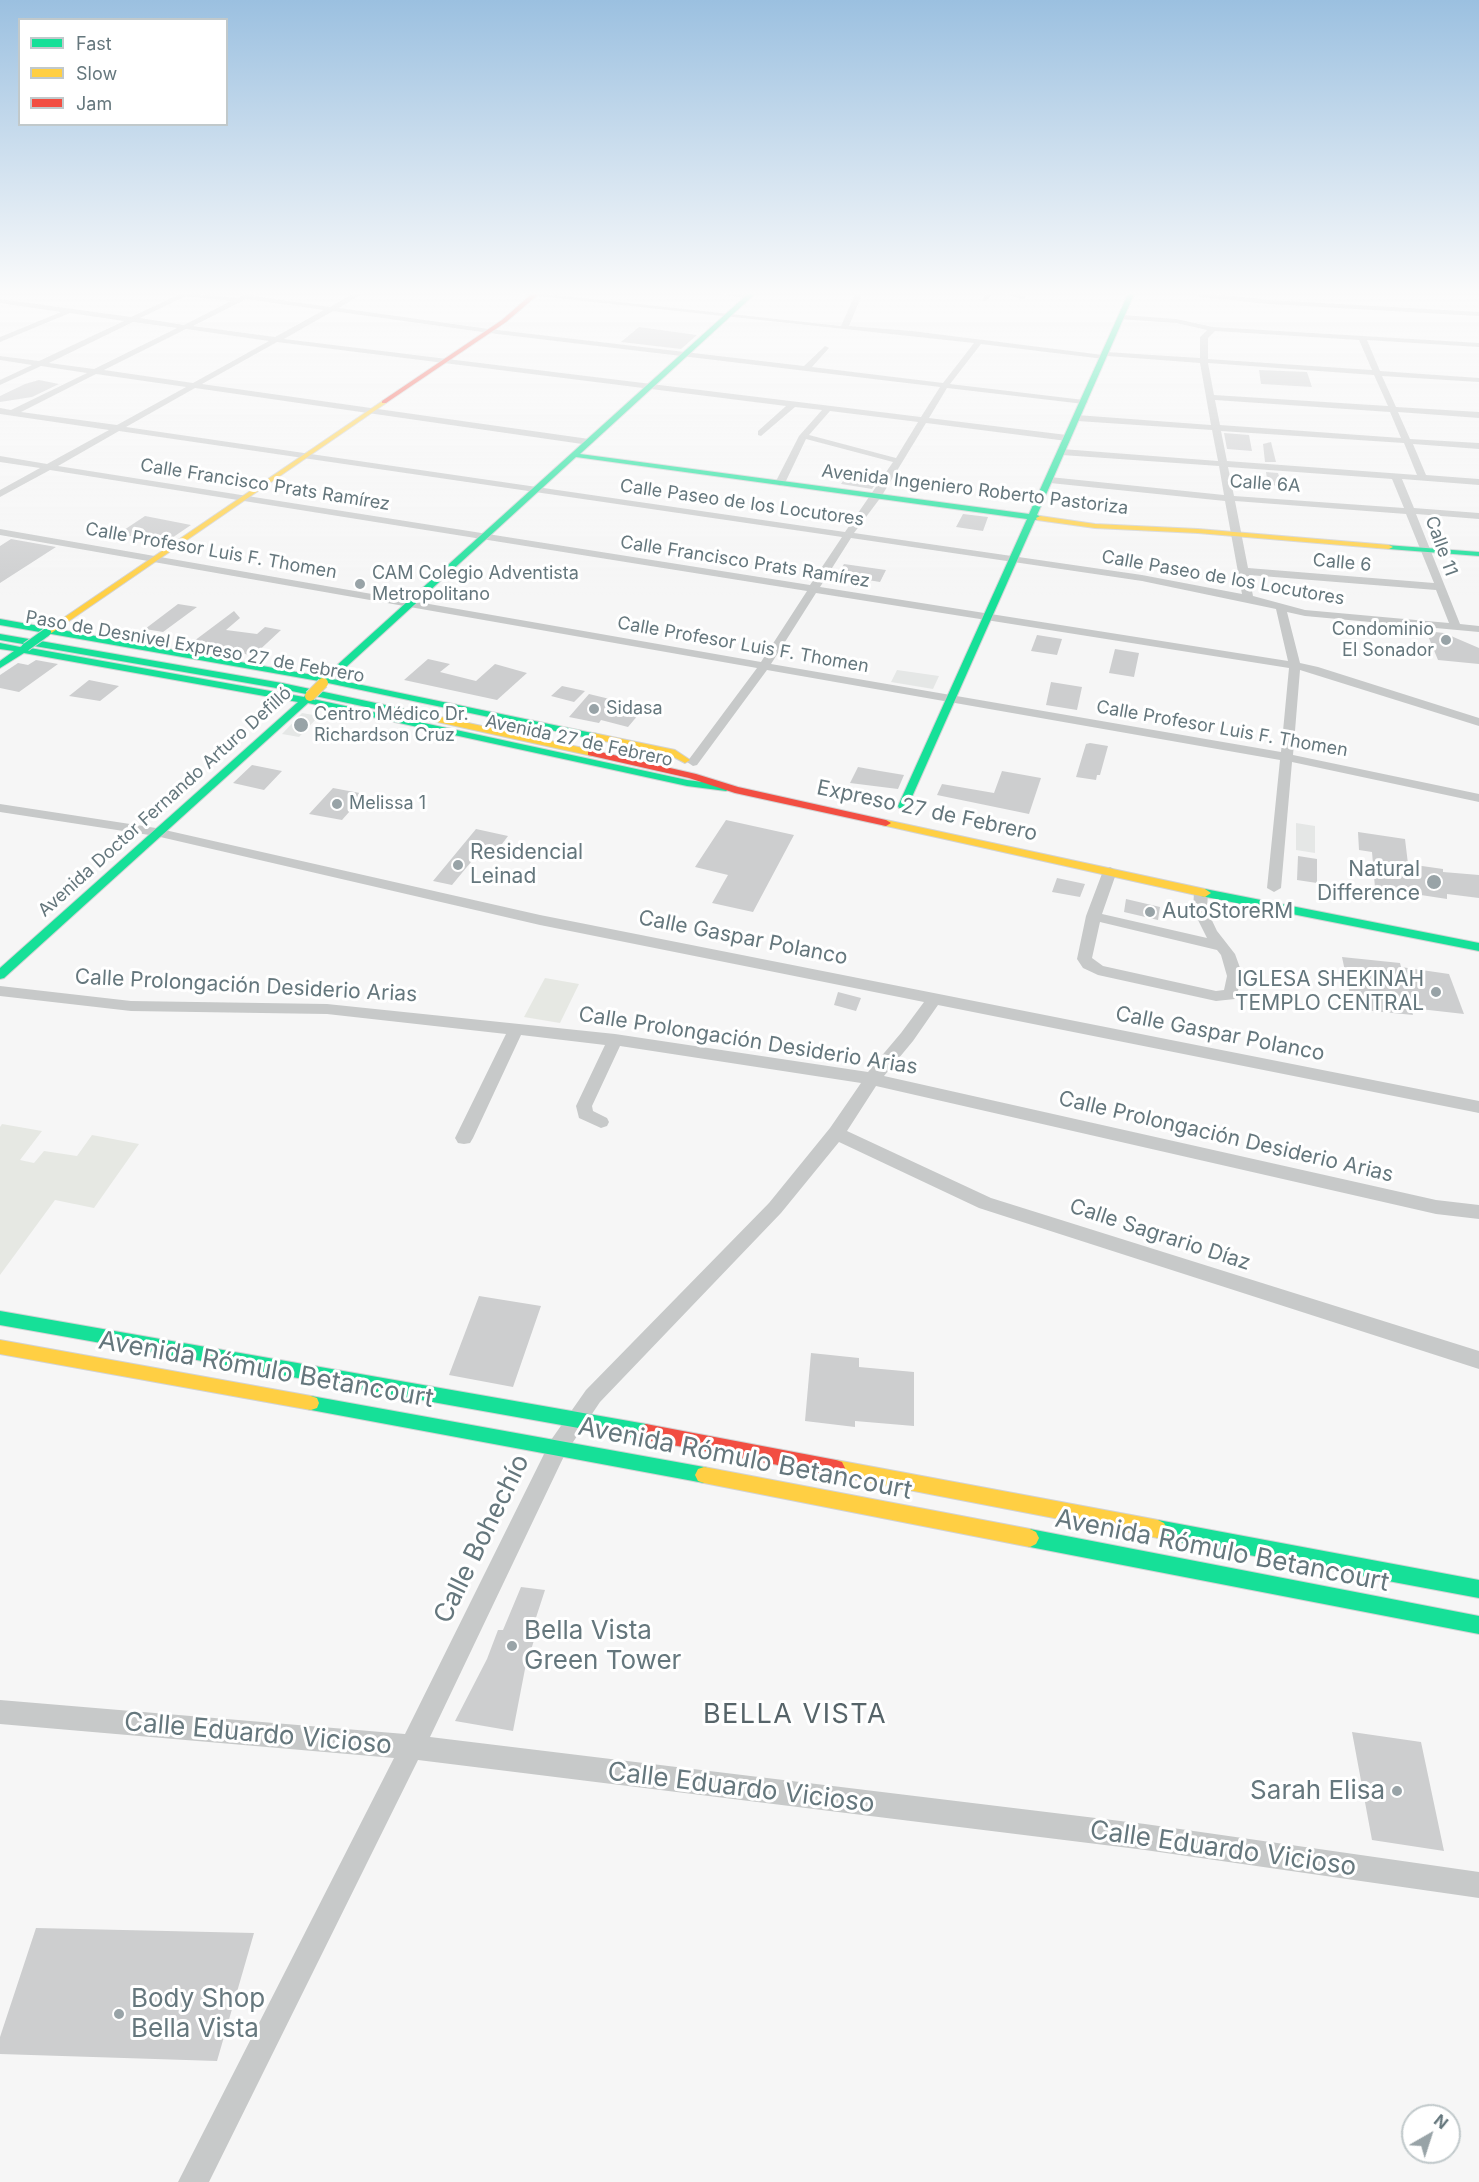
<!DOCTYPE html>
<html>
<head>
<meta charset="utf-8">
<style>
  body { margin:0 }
  #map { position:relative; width:1479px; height:2182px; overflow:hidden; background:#f6f6f6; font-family:Inter,sans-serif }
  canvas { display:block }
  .legend { position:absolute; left:18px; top:18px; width:210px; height:108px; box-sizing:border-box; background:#fff; border:2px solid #c1c9cb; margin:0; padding:8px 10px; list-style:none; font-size:18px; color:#65777d }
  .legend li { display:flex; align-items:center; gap:12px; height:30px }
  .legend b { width:30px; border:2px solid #c1c9cb }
  .north { position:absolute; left:1401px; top:2104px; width:60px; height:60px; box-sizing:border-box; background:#fff; border:2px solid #c1c9cb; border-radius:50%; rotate:39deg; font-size:16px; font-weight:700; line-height:24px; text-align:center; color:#65777d }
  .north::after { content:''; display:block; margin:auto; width:21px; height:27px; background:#98a3a7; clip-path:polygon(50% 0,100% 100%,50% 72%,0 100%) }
</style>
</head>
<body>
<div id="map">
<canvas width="1479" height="2182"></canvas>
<ul class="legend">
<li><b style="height:8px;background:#16e098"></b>Fast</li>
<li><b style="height:8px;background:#ffcf43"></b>Slow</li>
<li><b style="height:8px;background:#f24e42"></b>Jam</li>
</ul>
<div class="north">N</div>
</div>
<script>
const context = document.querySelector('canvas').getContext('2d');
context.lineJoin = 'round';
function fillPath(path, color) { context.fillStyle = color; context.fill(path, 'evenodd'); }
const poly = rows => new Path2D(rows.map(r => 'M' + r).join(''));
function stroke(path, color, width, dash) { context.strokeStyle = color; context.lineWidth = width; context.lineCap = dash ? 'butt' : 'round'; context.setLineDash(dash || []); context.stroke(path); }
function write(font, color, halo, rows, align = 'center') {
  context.font = font + ' Inter,sans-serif'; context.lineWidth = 6; context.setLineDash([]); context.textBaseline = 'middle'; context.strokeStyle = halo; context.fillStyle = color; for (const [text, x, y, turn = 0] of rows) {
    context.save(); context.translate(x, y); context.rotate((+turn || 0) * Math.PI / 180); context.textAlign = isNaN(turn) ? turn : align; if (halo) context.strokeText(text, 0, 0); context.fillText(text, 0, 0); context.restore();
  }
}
fillPath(poly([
  [897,670,939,676,933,689,891,682],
  [302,713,319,716,299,737,282,734],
  [1296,823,1315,826,1315,853,1296,850]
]), '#e5e7e6');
fillPath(poly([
  [545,978,579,984,560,1023,524,1017],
  [2,1124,42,1131,20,1160,34,1163,44,1151,77,1156,92,1135,139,1144,94,1208,55,1200,0,1275,0,1127]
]), '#e6e8e3');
fillPath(poly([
  [639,327,697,335,681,349,621,342],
  [1259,370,1307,372,1312,387,1261,384],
  [39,380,59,384,32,397,0,402,0,396,25,384],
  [1224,433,1249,435,1252,451,1227,449],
  [1271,442,1276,462,1265,462,1263,444],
  [849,472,880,477,872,489,841,484],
  [1266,472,1278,473,1282,486,1268,485],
  [963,514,988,517,983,531,956,527],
  [145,516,191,525,166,542,118,534],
  [11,539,56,547,0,583,0,546],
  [844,564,886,570,880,582,837,575],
  [178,604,197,607,163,632,145,629],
  [234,611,240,618,226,630,257,634,265,627,281,630,253,656,194,641],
  [1426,631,1444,633,1479,648,1479,664,1438,660],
  [1037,635,1062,639,1057,655,1031,651],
  [1115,649,1139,653,1134,677,1109,673],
  [428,659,450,664,440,672,476,681,495,664,527,673,497,700,404,680],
  [36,660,58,664,19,692,0,688,0,675,18,663,28,665],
  [89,680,119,686,100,701,69,696],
  [1051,682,1082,687,1077,710,1046,705],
  [562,686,585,691,574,702,551,696],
  [589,694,618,701,612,708,639,714,628,727,601,720,599,723,569,717],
  [1090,743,1108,746,1100,775,1097,775,1096,780,1076,777,1086,744],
  [252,765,282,771,264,790,233,783],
  [858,767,880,771,904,775,898,789,850,783],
  [1002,771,1041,778,1029,814,937,795,942,784,994,793],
  [333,788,365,794,342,820,309,814],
  [726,820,794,835,753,912,712,903,728,875,695,867],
  [476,829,508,836,499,848,485,845,452,885,433,881],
  [1358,832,1405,839,1408,864,1443,869,1443,872,1479,875,1479,898,1447,894,1447,899,1375,888,1372,852,1359,850],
  [1298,856,1317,859,1317,883,1297,880],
  [1057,878,1085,884,1080,897,1052,892],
  [1126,899,1160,907,1158,920,1124,912],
  [1342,957,1400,963,1401,967,1449,974,1464,1014,1411,1008,1413,1015,1353,1009],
  [838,992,861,998,856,1011,834,1005],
  [479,1296,541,1306,513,1387,449,1375],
  [811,1353,859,1358,859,1367,914,1372,914,1426,855,1421,855,1427,805,1421],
  [521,1587,545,1590,531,1633,536,1634,525,1669,513,1731,455,1721,487,1659,498,1630,503,1630],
  [1352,1732,1421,1742,1444,1851,1372,1840],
  [36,1928,254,1933,217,2061,0,2054,0,2037]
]), '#cdcecf');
const fast = poly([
  [750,292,757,292,580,454,1029,514,1129,292,1135,292,1037,515,1044,518,1035,520,907,808,899,808,898,806,1027,519,576,457,333,679,597,734,597,738,593,739,328,683,323,686,320,685,319,681,0,625,0,619,324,677,750,292],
  [1386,545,1479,552,1479,556,1389,549,1385,547,1386,545],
  [0,634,282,683,404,709,409,712,404,715,315,696,313,699,687,780,726,785,731,788,726,791,687,786,308,703,4,978,0,979,0,968,298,702,24,653,0,668,0,661,14,651,0,649,0,643,20,647,26,644,29,645,30,648,304,697,306,694,282,689,0,640,0,634],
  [1205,889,1479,943,1479,951,1201,896,1199,893,1201,890,1205,889],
  [0,1311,646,1424,652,1427,654,1432,652,1437,646,1440,0,1325,0,1311],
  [311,1396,704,1467,710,1469,713,1475,710,1481,704,1483,311,1410,305,1408,303,1403,305,1398,311,1396],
  [1158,1520,1479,1580,1479,1598,1158,1538,1152,1535,1149,1529,1152,1523,1158,1520],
  [1030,1529,1479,1616,1479,1634,1030,1547,1024,1544,1021,1538,1024,1532,1030,1529]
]);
const slow = poly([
  [384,400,386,403,50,634,43,632,384,400],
  [1040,516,1095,524,1198,529,1389,545,1393,547,1389,549,1198,533,1095,528,1037,520,1036,518,1040,516],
  [404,709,592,750,597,753,592,756,401,714,401,710,404,709],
  [593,733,675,750,690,760,685,763,668,754,589,738,589,734,593,733],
  [886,820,1205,889,1211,893,1205,897,882,825,881,823,886,820],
  [0,1340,311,1396,317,1398,319,1403,317,1408,311,1410,0,1354,0,1340],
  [836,1460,1158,1520,1164,1523,1167,1529,1164,1535,1158,1538,836,1476,830,1474,827,1468,830,1462,836,1460],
  [704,1467,1030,1529,1036,1532,1039,1538,1036,1544,1030,1547,704,1483,698,1481,695,1475,698,1469,704,1467]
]);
const jam = poly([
  [534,292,541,292,506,322,386,403,382,403,382,401,502,320,534,292],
  [592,750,696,774,738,787,886,820,891,823,886,826,735,793,689,778,588,755,588,751,592,750],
  [646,1424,836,1460,842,1462,845,1468,842,1474,836,1476,646,1440,640,1437,638,1432,640,1427,646,1424]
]);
stroke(fast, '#d2d3d4', 2);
stroke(slow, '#d2d3d4', 2);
stroke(jam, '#d2d3d4', 2);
fillPath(poly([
  [176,292,238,298,249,292,256,292,253,296,330,307,356,292,365,292,339,308,489,329,804,366,825,346,829,348,812,367,943,383,974,343,501,292,527,292,841,326,856,292,863,292,849,326,912,331,1103,355,1106,352,1200,358,1200,337,1207,330,1176,323,1119,319,1122,315,1176,319,1213,327,1479,343,1479,347,1367,340,1380,371,1479,378,1479,382,1382,376,1396,407,1479,412,1479,418,1398,412,1410,439,1479,443,1479,449,1413,444,1426,475,1479,479,1479,485,1402,479,1414,508,1479,513,1479,519,1416,514,1460,624,1479,626,1479,632,1305,616,1287,612,1300,663,1318,667,1479,718,1479,726,1300,670,1293,755,1479,794,1479,802,1292,762,1281,888,1274,892,1267,888,1280,760,767,670,697,765,693,766,687,762,757,668,0,535,0,529,761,662,807,591,50,470,0,497,0,490,40,468,0,462,0,456,47,464,109,430,0,414,0,408,11,410,87,373,41,366,0,385,0,380,32,365,0,360,0,356,39,361,124,321,70,313,0,342,0,337,61,312,0,303,0,299,131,317,178,295,176,292],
  [186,296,231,301,184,325,140,318,186,296],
  [246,299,324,310,275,337,193,326,246,299],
  [333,311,489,333,940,387,921,417,284,339,333,311],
  [133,322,177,328,94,369,49,363,133,322],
  [186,329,269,341,193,383,104,370,186,329],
  [1215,331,1359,340,1372,370,1208,359,1208,338,1215,331],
  [277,342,786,406,758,431,758,435,761,436,795,407,822,410,799,436,775,483,780,486,785,483,806,439,893,462,845,532,126,427,195,388,589,445,593,442,589,439,202,384,277,342],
  [981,344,1104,359,1107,356,1200,363,1211,425,1077,415,1073,418,1077,421,1212,430,1218,461,1062,449,1058,452,1062,455,1219,466,1224,495,1050,477,1045,480,1050,483,1225,501,1242,594,1142,575,854,533,881,497,926,423,1067,441,1071,438,1067,435,929,418,947,388,1084,404,1088,402,1084,400,950,384,981,344],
  [1208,363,1374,375,1388,406,1214,395,1208,363],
  [96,374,186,387,117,425,21,412,96,374],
  [1215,400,1390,412,1401,438,1220,425,1215,400],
  [830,411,918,422,896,458,809,435,830,411],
  [119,431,842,537,810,585,58,466,119,431],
  [1221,431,1404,443,1417,475,1227,461,1221,431],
  [1228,467,1392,479,1404,508,1234,496,1228,467],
  [1235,501,1406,514,1434,583,1248,568,1235,501],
  [851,538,1142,581,1276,609,1288,661,820,587,851,538],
  [1249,575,1436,590,1449,623,1305,610,1253,596,1249,575],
  [816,593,1289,668,1281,752,771,664,816,593],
  [712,292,732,292,752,297,749,299,712,292],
  [987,292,994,292,986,301,982,301,987,292],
  [998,292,1012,292,1026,297,1023,299,998,292],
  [1195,292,1269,300,1479,312,1479,316,1269,304,1200,297,1195,292],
  [0,804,156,828,540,915,1479,1101,1479,1113,938,1005,913,1041,884,1076,1436,1200,1479,1205,1479,1219,1436,1214,876,1086,847,1131,991,1198,1479,1351,1479,1369,979,1208,839,1142,781,1213,600,1402,565,1454,430,1737,1145,1824,1479,1872,1479,1898,1145,1850,418,1760,209,2182,178,2182,394,1758,0,1724,0,1700,405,1734,551,1440,586,1390,769,1203,830,1128,861,1083,620,1046,592,1106,593,1111,607,1118,609,1122,607,1126,601,1128,579,1118,576,1106,605,1045,521,1035,473,1138,470,1143,464,1144,458,1143,455,1138,506,1034,327,1014,131,1011,0,996,0,986,131,1001,327,1004,615,1034,868,1072,901,1033,924,1002,540,925,156,836,0,812,0,804],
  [1110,867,1117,871,1102,914,1207,938,1193,910,1194,892,1196,889,1206,889,1208,892,1207,910,1217,931,1235,954,1243,976,1235,999,1216,1001,1098,975,1083,968,1077,959,1086,916,1103,871,1110,867],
  [1100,922,1217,950,1221,955,1227,976,1224,990,1216,991,1103,966,1092,958,1100,922]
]), '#c7c9c9');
fillPath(fast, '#16e098');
fillPath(slow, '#ffcf43');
fillPath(jam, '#f24e42');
const fastBridge = poly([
  [26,647,47,632]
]);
const slowBridge = poly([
  [310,696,323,683]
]);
stroke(fastBridge, '#d2d3d4', 10, []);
stroke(slowBridge, '#d2d3d4', 12, []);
stroke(fastBridge, '#16e098', 8);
stroke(slowBridge, '#ffcf43', 10);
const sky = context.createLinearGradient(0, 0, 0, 598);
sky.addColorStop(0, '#9bc0e0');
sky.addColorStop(0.49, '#fbfbfb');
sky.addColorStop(1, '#fbfbfb00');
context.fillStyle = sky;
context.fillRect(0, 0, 1479, 598);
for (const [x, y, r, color] of [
  [360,584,6,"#98a3a7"],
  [1446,640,6,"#98a3a7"],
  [594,709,6,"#98a3a7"],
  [301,725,8,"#98a3a7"],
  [337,804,6,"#98a3a7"],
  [458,865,6,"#98a3a7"],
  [1434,882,8,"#98a3a7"],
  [1150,912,6,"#98a3a7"],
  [1436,992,6,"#98a3a7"],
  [512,1646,6,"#98a3a7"],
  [1397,1791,6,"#98a3a7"],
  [119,2014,6,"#98a3a7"]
]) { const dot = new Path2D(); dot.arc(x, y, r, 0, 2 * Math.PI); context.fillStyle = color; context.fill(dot); stroke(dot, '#fff', 2); }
write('18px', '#65777d', '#fff', [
  ["Calle 6A",1265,484,4],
  ["Calle Francisco Prats Ramírez",265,485,9],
  ["Avenida Ingeniero Roberto Pastoriza",975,490,7],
  ["Calle Paseo de los Locutores",742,503,8],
  ["Calle 11",1441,546,70],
  ["Calle Profesor Luis F. Thomen",211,551,10],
  ["Calle Francisco Prats Ramírez",745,562,9],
  ["Calle 6",1342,563,5],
  ["Calle Paseo de los Locutores",1223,578,10],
  ["Calle Profesor Luis F. Thomen",743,645,10],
  ["Paso de Desnivel Expreso 27 de Febrero",195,647,10],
  ["Calle Profesor Luis F. Thomen",1222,729,10],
  ["Avenida 27 de Febrero",579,741,12],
  ["Avenida Doctor Fernando Arturo Defilló",165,802,-42]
]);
write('18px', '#65777d', '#fff', [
  ["CAM Colegio Adventista",372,574],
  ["Metropolitano",372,595],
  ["Condominio",1434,630,"right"],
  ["El Sonador",1434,651,"right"],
  ["Sidasa",606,709],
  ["Centro Médico Dr.",314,715],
  ["Richardson Cruz",314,736],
  ["Melissa 1",349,804]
], 'left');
write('21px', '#65777d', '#fff', [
  ["Expreso 27 de Febrero",927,811,12],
  ["Calle Gaspar Polanco",743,938,11],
  ["Calle Prolongación Desiderio Arias",246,986,3],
  ["Calle Gaspar Polanco",1220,1034,11],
  ["Calle Prolongación Desiderio Arias",748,1041,9],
  ["Calle Prolongación Desiderio Arias",1226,1137,13],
  ["Calle Sagrario Díaz",1160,1235,18]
]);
write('21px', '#65777d', '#fff', [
  ["Residencial",470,853],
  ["Leinad",470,877],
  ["Natural",1420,870,"right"],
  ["Difference",1420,894,"right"],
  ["AutoStoreRM",1162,912],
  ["IGLESA SHEKINAH",1424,980,"right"],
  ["TEMPLO CENTRAL",1424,1004,"right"]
], 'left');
write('26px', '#65777d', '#fff', [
  ["Avenida Rómulo Betancourt",266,1370,10],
  ["Avenida Rómulo Betancourt",745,1459,11],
  ["Calle Bohechío",482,1539,-64],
  ["Avenida Rómulo Betancourt",1222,1551,11],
  ["Calle Eduardo Vicioso",258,1734,5],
  ["Calle Eduardo Vicioso",741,1788,7],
  ["Calle Eduardo Vicioso",1223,1849,8]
]);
write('26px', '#65777d', '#fff', [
  ["Bella Vista",524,1631],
  ["Green Tower",524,1661],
  ["Sarah Elisa",1385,1791,"right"],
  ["Body Shop",131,1999],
  ["Bella Vista",131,2029]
], 'left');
context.letterSpacing = '1.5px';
write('27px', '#566469', '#fff', [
  ["BELLA VISTA",795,1715]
]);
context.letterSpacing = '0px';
</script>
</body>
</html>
